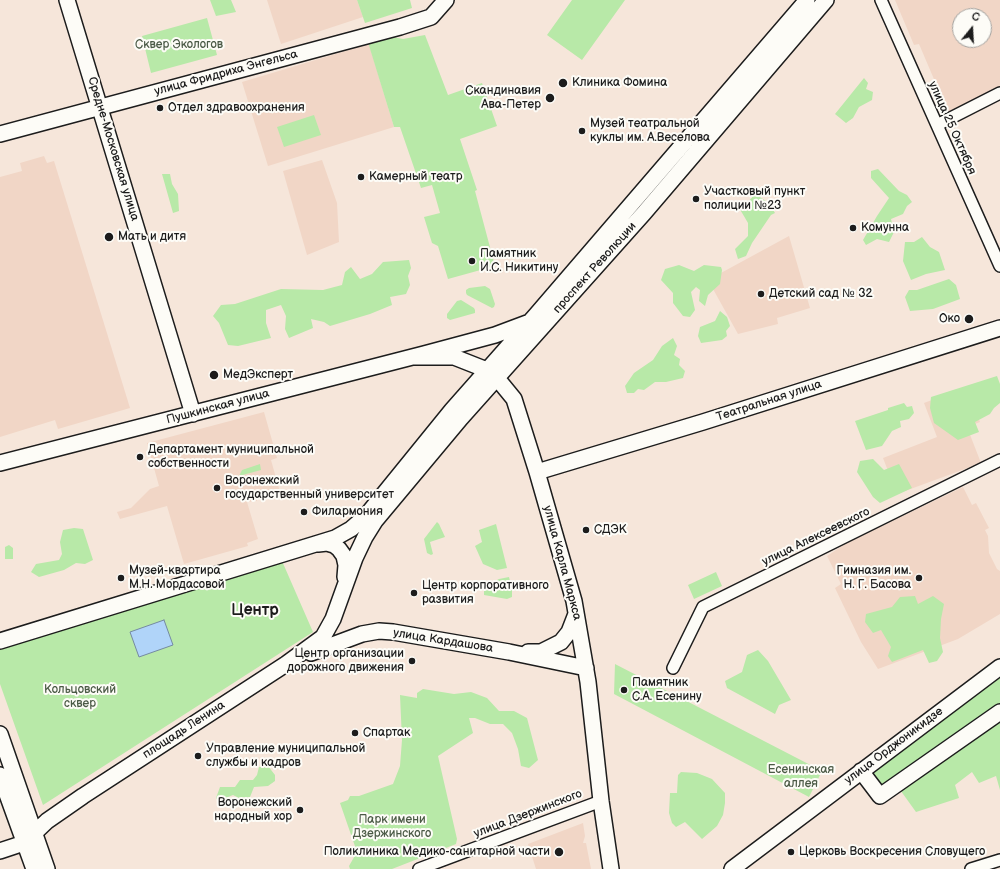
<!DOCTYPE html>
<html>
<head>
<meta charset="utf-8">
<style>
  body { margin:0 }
  #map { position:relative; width:1000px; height:869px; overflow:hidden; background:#f6e6da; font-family:"Balsamiq Sans",sans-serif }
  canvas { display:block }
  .north { position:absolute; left:952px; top:8px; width:40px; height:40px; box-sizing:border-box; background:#fdfcf7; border:1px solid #a3a29f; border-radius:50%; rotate:18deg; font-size:11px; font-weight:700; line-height:16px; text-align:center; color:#1c1c1c }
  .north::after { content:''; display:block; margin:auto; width:14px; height:18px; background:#1c1c1c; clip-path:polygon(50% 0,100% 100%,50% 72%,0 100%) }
</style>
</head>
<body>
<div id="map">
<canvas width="1000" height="869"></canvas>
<div class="north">С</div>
</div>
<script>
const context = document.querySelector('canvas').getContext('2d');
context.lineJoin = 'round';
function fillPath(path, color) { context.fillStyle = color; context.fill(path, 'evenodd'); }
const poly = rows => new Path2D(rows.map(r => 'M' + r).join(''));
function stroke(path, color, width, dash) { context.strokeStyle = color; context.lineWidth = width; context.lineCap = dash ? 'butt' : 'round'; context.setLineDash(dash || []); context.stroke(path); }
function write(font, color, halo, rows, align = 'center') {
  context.font = font + ' "Balsamiq Sans",sans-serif'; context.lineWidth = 4; context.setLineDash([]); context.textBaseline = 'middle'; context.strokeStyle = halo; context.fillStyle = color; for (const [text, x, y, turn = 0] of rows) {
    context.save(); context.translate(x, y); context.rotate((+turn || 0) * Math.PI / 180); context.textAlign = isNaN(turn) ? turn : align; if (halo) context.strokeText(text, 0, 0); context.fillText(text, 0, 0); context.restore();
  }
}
fillPath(poly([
  [267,0,357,0,363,17,281,44],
  [895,0,1000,0,1000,87,948,112,919,44,914,45],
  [960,16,984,16,984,40,960,40],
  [369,44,394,127,268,166,242,82],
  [44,156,47,163,54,161,130,408,58,429,55,420,0,437,0,177,22,171,20,163],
  [322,160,337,203,339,242,307,255,283,171],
  [789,236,810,308,777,318,778,324,738,334,708,280],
  [966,387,980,422,967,427,981,463,897,494,883,458,937,437,924,403],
  [264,412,277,458,271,460,280,492,271,495,270,492,256,496,257,501,247,502,258,539,247,543,248,546,184,564,167,506,120,519,117,512,131,508,150,489,159,486,147,443],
  [963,487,972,505,976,503,989,528,985,530,988,536,989,553,997,569,1000,571,1000,614,958,639,878,669,861,642,835,588,841,584,827,556,845,544],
  [583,823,585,836,583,843,586,843,591,869,536,869,528,844]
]), '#f1d6c6');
fillPath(poly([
  [210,0,231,0,236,12,216,16],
  [357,0,410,0,412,8,365,23],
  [572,0,625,0,582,60,547,35],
  [207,18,217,55,151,73,142,36],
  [383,35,403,39,425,35,448,95,482,83,497,126,460,139,477,190,475,191,495,266,448,279,438,246,432,243,424,217,440,213,432,185,421,188,400,127,394,127,367,39],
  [864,78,868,83,866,89,873,92,872,100,859,107,853,118,846,123,835,114],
  [314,115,321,135,284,147,277,127],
  [878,169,899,191,907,195,912,202,907,206,903,214,891,219,894,232,889,242,877,239,866,245,863,240,877,216,889,198,871,178,871,171],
  [162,174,170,174,172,184,178,194,179,211,173,213],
  [755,194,769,203,775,213,771,215,752,243,746,256,738,259,735,249,748,236,748,223,738,206,747,203],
  [922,237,930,247,939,252,945,270,926,274,911,280,903,261,905,242,914,242],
  [409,260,411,268,408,276,410,285,406,294,390,297,392,305,370,314,330,326,324,322,311,319,313,328,289,338,285,329,286,316,281,305,266,310,266,323,271,338,238,346,228,345,219,323,213,316,221,305,235,304,281,289,323,290,342,285,345,272,351,267,360,279,372,274,383,262],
  [679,265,694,271,704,265,721,267,722,270,720,284,708,295,705,306,699,301,700,290,696,287,691,292,695,310,690,317,683,316,673,303,673,293,661,280,665,269],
  [949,279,956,285,960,299,933,309,910,311,905,297,909,290,917,290],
  [485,286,490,289,495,304,494,307,492,308,467,295,466,293,466,290,469,288],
  [461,300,474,308,475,310,475,313,450,320,447,318,447,314,457,301],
  [720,311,727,317,730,326,726,331,727,336,722,340,701,343,698,336,700,327,715,321],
  [673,338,677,346,674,355,680,359,679,365,685,371,683,378,666,382,655,382,644,390,638,389,634,393,627,393,625,386,634,373,653,360,662,346],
  [997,376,1000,384,1000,403,994,408,990,414,975,422,979,432,958,440,934,423,930,408,931,397],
  [904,403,907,407,912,406,914,413,909,419,900,421,901,427,892,431,882,446,866,450,855,421,888,410,888,408],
  [873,459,884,470,899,464,912,488,880,503,873,497,857,472,860,461],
  [260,464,261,470,239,476,242,470],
  [437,522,439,524,445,537,430,542,433,554,431,555,427,553,424,539],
  [496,524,507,568,497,570,483,564,475,546,482,542,479,530],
  [74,528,83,529,93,560,85,564,76,563,64,570,39,577,31,572,36,564,59,560,62,554,60,542,63,530],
  [9,545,13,548,13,559,5,559,5,547],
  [282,561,313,632,43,805,0,684,0,649,108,614],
  [716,572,722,586,694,599,688,585],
  [509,577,512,589,512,597,507,599,484,595,484,589,489,584,499,579],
  [915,596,918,604,933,596,944,604,941,619,940,638,943,652,937,661,929,663,923,650,892,662,888,656,891,647,881,630,873,633,865,622,866,614,892,607,900,597],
  [758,650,768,661,791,700,779,705,775,714,727,688,725,681,742,672,747,655],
  [615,664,822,771,809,797,614,694],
  [1000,676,1000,708,884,788,872,771],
  [423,689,454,694,471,692,487,698,499,711,514,711,527,718,538,760,529,768,521,766,518,749,512,733,503,724,490,724,475,718,469,718,473,733,438,756,457,839,456,844,392,869,350,869,349,866,357,852,340,803,348,800,350,796,359,796,393,784,400,766,402,740,400,695,417,698,417,693],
  [1000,717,1000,790,996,776,979,783,972,772,955,785,959,798,916,812,898,787],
  [268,766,275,775,275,781,268,786,254,787,250,797,239,798,233,795,218,801,216,798,220,787,235,787,240,780,253,780,257,775,259,767],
  [681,772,697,773,712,779,725,793,725,803,723,815,717,826,702,839,685,822,676,827,672,823,669,813,670,793,677,793,678,775]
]), '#b8e9a8');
const water = poly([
  [164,620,173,645,139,657,130,632,164,620]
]);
fillPath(water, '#b0d4f9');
stroke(water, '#758aa1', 1);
const street = poly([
  [881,0,1000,266],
  [937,125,1000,93],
  [673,668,703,607,1000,460],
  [419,869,601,801],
  [971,869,1000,860]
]);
const secondary = poly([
  [67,0,193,414],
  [0,134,400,27,431,17,446,0],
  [414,357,454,357,487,370,496,377,514,399,537,472,574,601,588,682,601,801,611,869],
  [0,463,424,354,495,335,527,323],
  [537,472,703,422,1000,328],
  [318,544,327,543,334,545,339,549,344,556,346,565,345,577],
  [0,641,335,538,351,529,366,516,452,410,536,315,807,0],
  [528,652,541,652,561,642,569,632,576,614],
  [311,653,362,634,379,631,393,632,509,652,586,668],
  [0,734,47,869],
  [861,771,880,796,1000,712],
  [0,775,34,869],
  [0,851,24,843,47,821,83,796,286,664,323,637,333,619,355,558,365,537,375,521,461,418,644,213,826,0],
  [732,869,1000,667]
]);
stroke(street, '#1c1c1c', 14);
stroke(secondary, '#1c1c1c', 18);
stroke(street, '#fdfcf7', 11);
stroke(secondary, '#fdfcf7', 15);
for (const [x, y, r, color] of [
  [563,83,5,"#1c1c1c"],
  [550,98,5,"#1c1c1c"],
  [160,108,4,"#1c1c1c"],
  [582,131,4,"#1c1c1c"],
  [361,177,4,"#1c1c1c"],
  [696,199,4,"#1c1c1c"],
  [853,228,4,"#1c1c1c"],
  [109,237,5,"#1c1c1c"],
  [472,261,4,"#1c1c1c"],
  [761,294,4,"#1c1c1c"],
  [969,319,5,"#1c1c1c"],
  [214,375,5,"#1c1c1c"],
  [140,457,4,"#1c1c1c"],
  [217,488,4,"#1c1c1c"],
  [304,512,4,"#1c1c1c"],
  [586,530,4,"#1c1c1c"],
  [121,578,4,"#1c1c1c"],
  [919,578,4,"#1c1c1c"],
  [414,593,4,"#1c1c1c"],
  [412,661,4,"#1c1c1c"],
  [624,690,4,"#1c1c1c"],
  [355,733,4,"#1c1c1c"],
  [198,756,4,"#1c1c1c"],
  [300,810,4,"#1c1c1c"],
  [559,852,5,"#1c1c1c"],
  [791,852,4,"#1c1c1c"]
]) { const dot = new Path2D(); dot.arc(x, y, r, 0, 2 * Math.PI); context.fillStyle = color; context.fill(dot); stroke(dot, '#fdfcf7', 1.5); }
write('12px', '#4b5a46', '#fdfcf7', [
  ["Сквер Экологов",179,45],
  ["Кольцовский",80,690],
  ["сквер",80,704],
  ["Есенинская",801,770],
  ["аллея",801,784],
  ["Парк имени",392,820],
  ["Дзержинского",392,834]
]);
write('12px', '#1c1c1c', '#fdfcf7', [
  ["улица Фридриха Энгельса",226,73,-15],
  ["улица 25 Октября",952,128,66],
  ["Средне-Московская улица",113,149,73],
  ["проспект Революции",595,268,-48],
  ["Театральная улица",769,401,-18],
  ["Пушкинская улица",218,407,-15],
  ["улица Алексеевского",816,537,-26],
  ["улица Карла Маркса",562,563,75],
  ["улица Кардашова",443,641,9],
  ["площадь Ленина",184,730,-33],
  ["улица Орджоникидзе",894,746,-37],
  ["улица Дзержинского",528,814,-21]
]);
write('12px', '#1c1c1c', '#fdfcf7', [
  ["Клиника Фомина",572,83],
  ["Скандинавия",541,91,"right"],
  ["Ава-Петер",541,105,"right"],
  ["Отдел здравоохранения",168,108],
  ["Музей театральной",590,124],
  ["куклы им. А.Веселова",590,138],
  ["Камерный театр",369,177],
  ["Участковый пункт",704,192],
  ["полиции №23",704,206],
  ["Комунна",861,228],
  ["Мать и дитя",118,237],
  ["Памятник",480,254],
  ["И.С. Никитину",480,268],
  ["Детский сад № 32",769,294],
  ["Око",960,319,"right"],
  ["МедЭксперт",223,375],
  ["Департамент муниципальной",148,450],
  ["собственности",148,464],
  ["Воронежский",225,481],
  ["государственный университет",225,495],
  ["Филармония",312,512],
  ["СДЭК",594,530],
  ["Музей-квартира",129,571],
  ["М.Н. Мордасовой",129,585],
  ["Гимназия им.",911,571,"right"],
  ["Н. Г. Басова",911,585,"right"],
  ["Центр корпоративного",422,586],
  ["развития",422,600],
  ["Центр организации",404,654,"right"],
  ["дорожного движения",404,668,"right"],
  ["Памятник",632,683],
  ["С.А. Есенину",632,697],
  ["Спартак",363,733],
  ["Управление муниципальной",206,749],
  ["службы и кадров",206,763],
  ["Воронежский",292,803,"right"],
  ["народный хор",292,817,"right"],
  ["Поликлиника Медико-санитарной части",550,852,"right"],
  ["Церковь Воскресения Словущего",799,852]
], 'left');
write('bold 16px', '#1c1c1c', '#fdfcf7', [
  ["Центр",255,611]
]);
</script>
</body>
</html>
